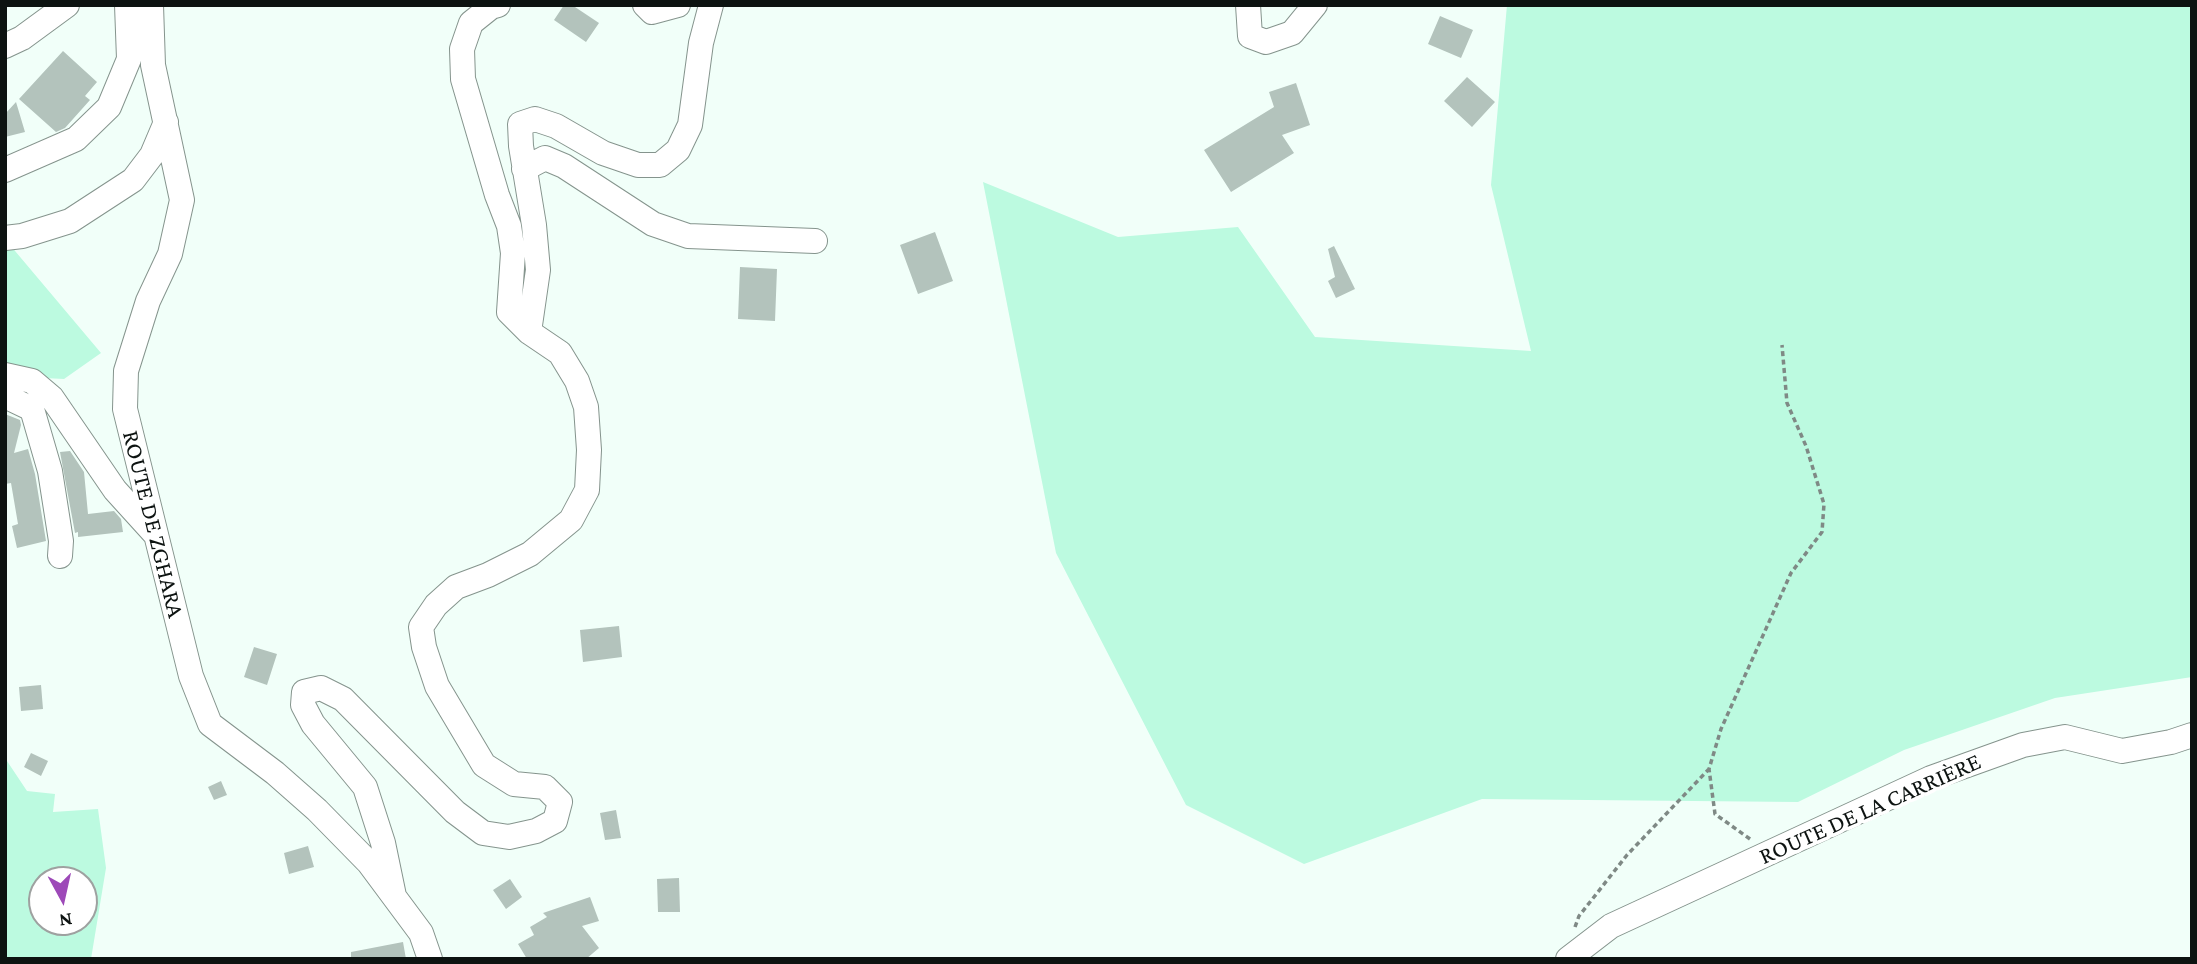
<!DOCTYPE html>
<html>
<head>
<meta charset="utf-8">
<style>
  body { margin:0 }
  #map { position:relative; width:2197px; height:964px; overflow:hidden; background:#f1fff9; font-family:"Crimson Pro",serif }
  canvas { display:block }
  .frame { position:absolute; inset:0; border:7px solid #0d1311; pointer-events:none }
  .north { position:absolute; left:28px; top:866px; width:70px; height:70px; box-sizing:border-box; background:#fff; border:2px solid #9ea1a0; border-radius:50%; rotate:172deg; font-size:19px; font-weight:700; line-height:28px; text-align:center; color:#0d1311 }
  .north::after { content:''; display:block; margin:auto; width:24px; height:32px; background:#9d49b8; clip-path:polygon(50% 0,100% 100%,50% 72%,0 100%) }
</style>
</head>
<body>
<div id="map">
<canvas width="2197" height="964"></canvas>
<div class="frame"></div>
<div class="north">N</div>
</div>
<script>
const context = document.querySelector('canvas').getContext('2d');
context.lineJoin = 'round';
function fillPath(path, color) { context.fillStyle = color; context.fill(path, 'evenodd'); }
const poly = rows => new Path2D(rows.map(r => 'M' + r).join(''));
function stroke(path, color, width, dash) { context.strokeStyle = color; context.lineWidth = width; context.lineCap = dash ? 'butt' : 'round'; context.setLineDash(dash || []); context.stroke(path); }
function write(font, color, halo, rows, align = 'center') {
  context.font = font + ' "Crimson Pro",serif'; context.lineWidth = 7; context.setLineDash([]); context.textBaseline = 'middle'; context.strokeStyle = halo; context.fillStyle = color; for (const [text, x, y, turn = 0] of rows) {
    context.save(); context.translate(x, y); context.rotate((+turn || 0) * Math.PI / 180); context.textAlign = isNaN(turn) ? turn : align; if (halo) context.strokeText(text, 0, 0); context.fillText(text, 0, 0); context.restore();
  }
}
fillPath(poly([
  [1507,5,2192,5,2192,677,2055,698,1904,750,1798,802,1482,799,1304,864,1186,805,1056,553,983,182,1118,237,1238,227,1315,337,1531,351,1491,185],
  [10,245,101,353,64,379,5,376,5,246],
  [7,761,27,791,55,794,53,812,98,809,106,868,91,959,5,959,5,763],
  [42,880,84,880,84,922,42,922]
]), '#bcfae0');
fillPath(poly([
  [564,5,572,5,599,23,586,42,554,20],
  [1440,16,1473,30,1461,58,1428,44],
  [63,51,97,82,85,96,90,100,65,128,56,132,19,99],
  [1467,77,1495,102,1472,127,1444,101],
  [1296,83,1310,125,1282,135,1294,153,1231,192,1204,150,1274,107,1269,92],
  [16,102,25,132,5,137,5,114],
  [935,232,953,281,918,294,900,245],
  [1334,246,1355,289,1336,298,1328,281,1335,277,1328,249],
  [740,267,777,269,775,321,738,319],
  [5,414,20,420,21,425,14,453,28,449,35,474,46,541,17,548,12,526,18,524,11,483,5,484],
  [70,451,84,472,88,514,114,511,121,519,123,532,78,537,78,532,75,533,60,452],
  [619,626,622,657,583,662,580,630],
  [254,647,277,654,267,685,244,677],
  [41,685,43,709,21,711,19,687],
  [31,753,48,761,41,776,24,767],
  [221,781,227,795,214,800,208,787],
  [616,810,621,838,605,840,600,813],
  [308,846,314,867,289,874,284,853],
  [679,878,680,912,658,912,657,879],
  [510,879,522,897,506,909,493,890],
  [590,897,599,921,582,926,599,948,586,959,527,959,518,944,534,935,530,927,547,917,543,913],
  [403,942,406,959,351,959,351,952]
]), '#b3c3bc');
const minor = poly([
  [151,5,153,65,182,200,170,254,148,301,126,371,125,409,191,676,210,724,275,773,317,810,369,863,421,933,430,959],
  [645,5,652,12,678,5],
  [1248,5,1250,36,1266,42,1292,33,1315,5],
  [5,46,22,38,67,5],
  [524,169,545,158,564,166,653,224,688,236,815,241],
  [5,170,76,139,109,107,129,59,127,5],
  [5,238,22,236,70,221,133,180,152,155,166,122],
  [529,332,538,270,534,225,521,146,520,124,535,119,556,126,603,153,638,165,660,165,678,150,690,125,701,43,711,5],
  [5,375,32,381,52,398,115,490,154,533],
  [5,396,32,409,50,471,61,541,60,556],
  [394,896,383,843,365,787,313,724,303,705,304,692,321,688,343,699,455,812,483,833,509,837,536,831,555,821,560,802,545,787,514,784,484,765,437,686,424,647,421,627,436,605,456,587,488,575,530,554,571,520,587,490,589,450,586,407,577,381,560,353,529,332,509,312,513,253,509,226,497,195,463,79,462,49,471,23,491,7,498,5],
  [1568,959,1611,926,1931,778,2023,745,2065,737,2122,751,2171,742,2192,735]
]);
stroke(minor, '#85948d', 26);
stroke(poly([
  [1750,839,1715,814,1709,769,1721,729,1791,573,1822,532,1824,504,1806,446,1787,403,1782,345],
  [1575,927,1579,916,1627,855,1709,769]
]), '#7f8985', 3.5, [5, 3.5]);
stroke(minor, '#fff', 24);
write('24px', '#0d1311', '#fff', [
  ["ROUTE DE ZGHARA",153,524,76],
  ["ROUTE DE LA CARRIÈRE",1870,809,-24]
]);
</script>
</body>
</html>
